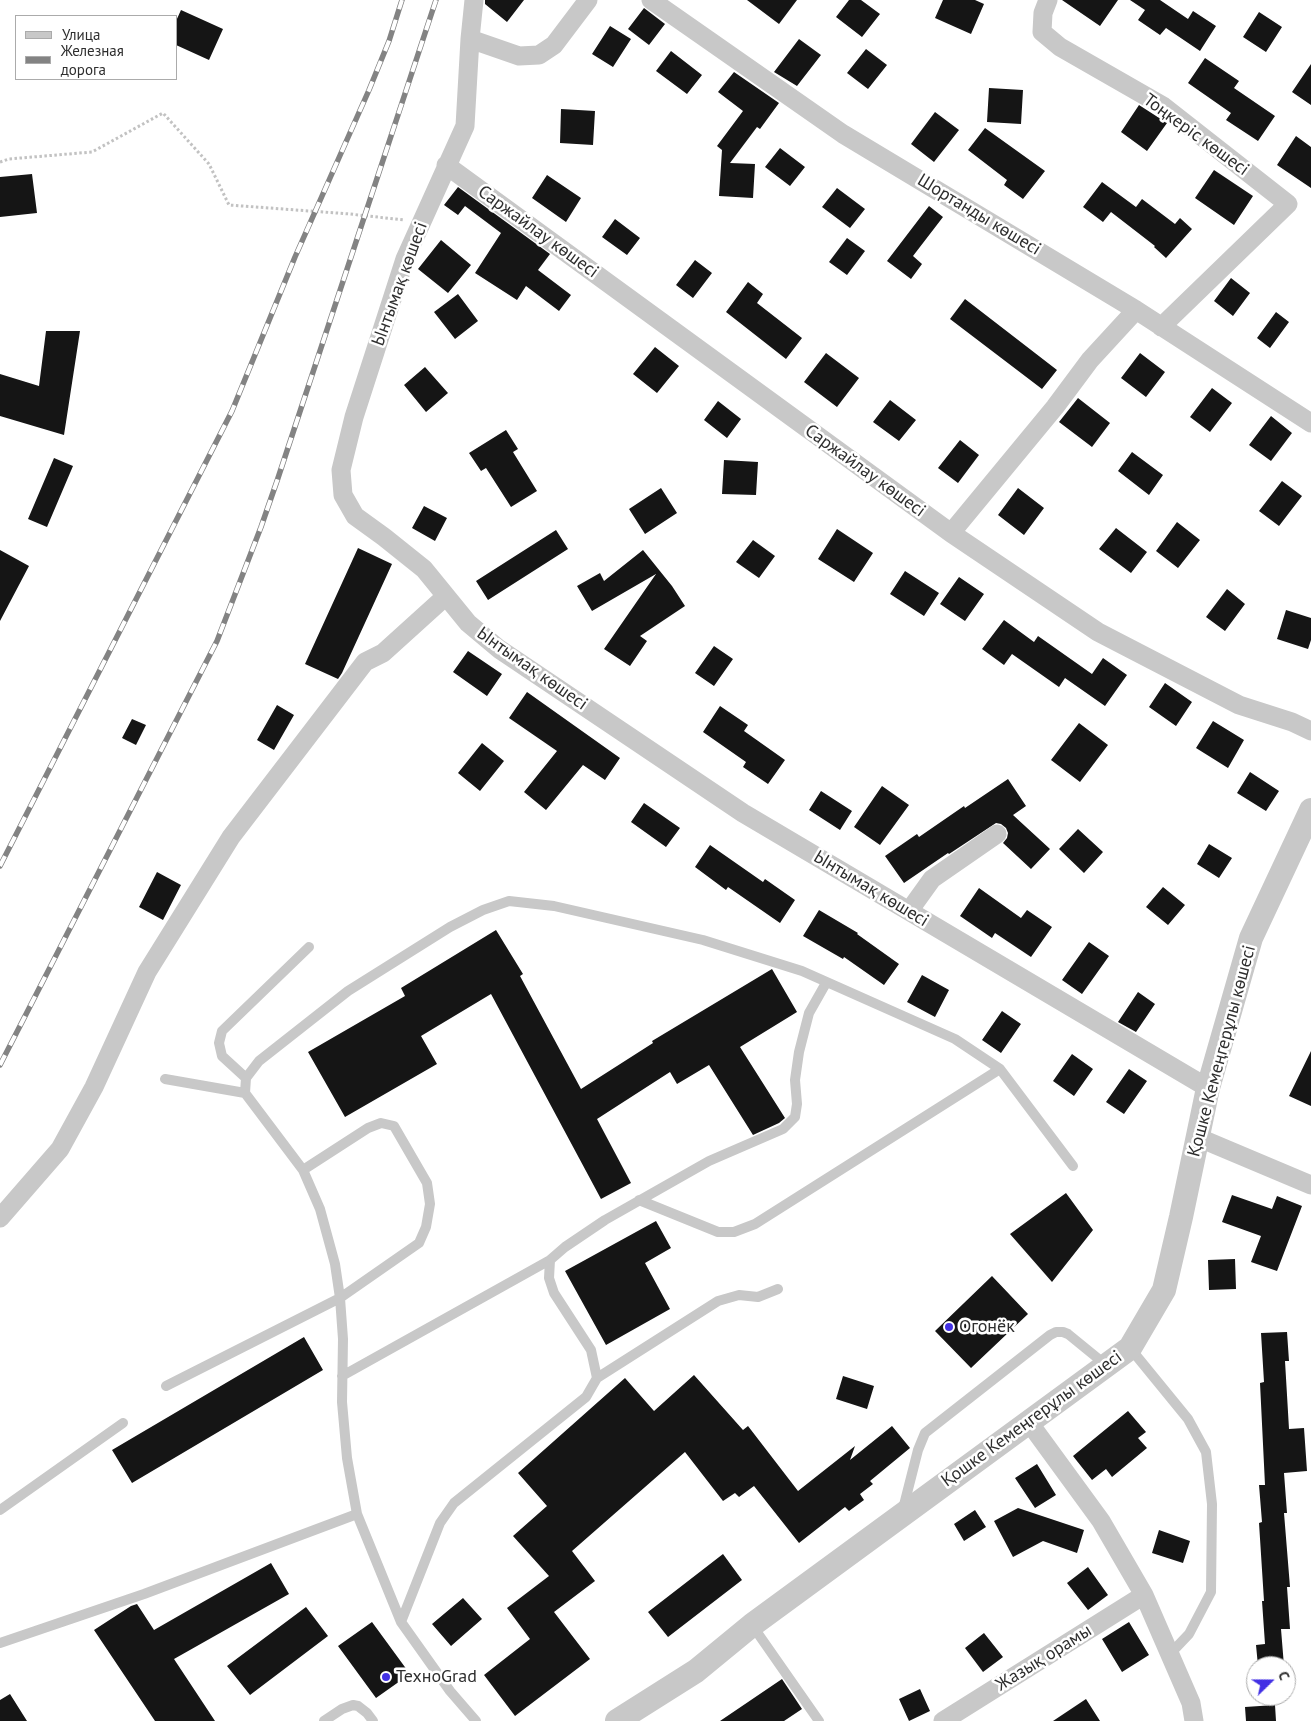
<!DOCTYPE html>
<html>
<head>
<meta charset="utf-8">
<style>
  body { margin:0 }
  #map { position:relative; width:1311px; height:1721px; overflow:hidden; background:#fff; font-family:"PT Sans",sans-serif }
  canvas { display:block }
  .legend { position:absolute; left:15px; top:15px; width:162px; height:65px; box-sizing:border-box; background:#fff; border:1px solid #ababab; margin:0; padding:6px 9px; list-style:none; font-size:15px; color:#2e2e2e }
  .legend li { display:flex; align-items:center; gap:10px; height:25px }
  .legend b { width:25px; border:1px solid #ababab }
  .north { position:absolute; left:1246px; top:1656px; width:50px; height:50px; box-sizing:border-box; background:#fff; border:1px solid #ababab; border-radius:50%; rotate:68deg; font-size:14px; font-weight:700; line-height:20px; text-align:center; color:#2e2e2e }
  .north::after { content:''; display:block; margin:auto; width:18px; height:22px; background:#4230e4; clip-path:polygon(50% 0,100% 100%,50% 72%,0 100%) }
</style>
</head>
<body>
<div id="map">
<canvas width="1311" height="1721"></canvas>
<ul class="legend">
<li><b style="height:6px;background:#c8c8c8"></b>Улица</li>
<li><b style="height:6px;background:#838383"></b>Железная дорога</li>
</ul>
<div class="north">С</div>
</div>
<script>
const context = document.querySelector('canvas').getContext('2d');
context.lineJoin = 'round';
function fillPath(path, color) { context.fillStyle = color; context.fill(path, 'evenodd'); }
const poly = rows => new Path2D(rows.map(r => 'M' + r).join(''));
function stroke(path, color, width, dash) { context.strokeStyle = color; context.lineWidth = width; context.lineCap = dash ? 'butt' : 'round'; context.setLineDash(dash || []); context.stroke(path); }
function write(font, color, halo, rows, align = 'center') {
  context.font = font + ' "PT Sans",sans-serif'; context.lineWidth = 5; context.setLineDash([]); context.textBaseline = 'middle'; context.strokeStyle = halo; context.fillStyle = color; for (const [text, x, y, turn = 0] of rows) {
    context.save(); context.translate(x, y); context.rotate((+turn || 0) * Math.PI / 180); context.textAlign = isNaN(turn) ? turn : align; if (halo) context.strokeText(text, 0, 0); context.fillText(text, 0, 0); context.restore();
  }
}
fillPath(poly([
  [485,0,524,0,507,22,485,4],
  [747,0,797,0,779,24],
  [849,0,861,0,880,14,862,37,836,17],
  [943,0,975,0,984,4,971,34,935,18],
  [1062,0,1118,0,1100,26],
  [1130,0,1160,0,1188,19,1193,11,1216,26,1200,51,1166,28,1160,35,1138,20,1145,10],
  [644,8,665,24,649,45,628,29],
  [181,10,223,29,209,60,176,45,176,21],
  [1259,12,1282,27,1266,52,1243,37],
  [610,26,631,39,613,67,592,54],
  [799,39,821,55,797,86,774,72],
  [866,49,887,65,868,89,847,73],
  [671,51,702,75,687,94,656,71],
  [1205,58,1239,81,1234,88,1275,116,1258,141,1226,120,1231,113,1188,83],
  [1311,64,1311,105,1292,92],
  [734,72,779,103,760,129,757,127,730,163,755,164,753,198,719,196,722,150,717,146,743,111,718,92],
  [989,88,1023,90,1021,124,987,122],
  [1139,105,1167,123,1147,151,1121,132],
  [561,109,595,111,593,145,560,143],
  [935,112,959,130,934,162,911,144],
  [985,128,1045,171,1023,199,1004,185,1007,180,968,150],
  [1296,136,1311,147,1311,188,1277,165],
  [780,148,805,167,790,186,765,167],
  [1214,170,1253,196,1234,225,1195,198],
  [32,174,37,213,0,217,0,177],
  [547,175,581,198,566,222,532,198],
  [1102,182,1136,207,1142,199,1175,224,1180,218,1192,229,1166,258,1154,247,1155,246,1111,212,1103,222,1083,207],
  [458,187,550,254,538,270,571,295,559,311,526,286,517,300,475,273,501,233,465,206,458,215,444,205],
  [837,188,865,209,850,228,822,207],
  [929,206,943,217,913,256,922,264,911,279,887,261],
  [615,219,640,238,627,255,602,237],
  [847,238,865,251,847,275,829,262],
  [441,240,471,265,448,293,418,269],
  [695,260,712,273,693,298,676,285],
  [1231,278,1250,293,1233,316,1214,301],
  [748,282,763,294,757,303,802,338,786,359,726,312],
  [458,294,478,321,455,339,434,312],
  [965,299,1057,370,1042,389,950,319],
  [1276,312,1289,322,1270,348,1257,338],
  [46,331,80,331,64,435,0,416,0,374,39,386],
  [655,347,679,366,657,393,633,374],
  [826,353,859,378,837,407,804,382],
  [1140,353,1165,372,1146,397,1121,378],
  [425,367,448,393,426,412,404,385],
  [1212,388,1232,403,1210,432,1190,417],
  [1078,398,1110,423,1092,447,1059,422],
  [890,400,916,420,899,441,873,422],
  [718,401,741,419,727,438,704,420],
  [1271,416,1292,433,1271,461,1249,445],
  [506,430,518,449,513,452,537,491,511,507,486,468,481,471,469,453],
  [960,440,979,455,958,483,938,468],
  [1132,452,1163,475,1149,495,1118,471],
  [54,458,73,466,47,527,28,519],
  [724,460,758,462,756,495,722,494],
  [1282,481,1302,496,1279,526,1259,511],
  [661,488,677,513,645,534,629,509],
  [1018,488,1044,508,1024,535,998,515],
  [424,506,447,518,435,541,412,528],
  [1177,522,1200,540,1178,568,1156,551],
  [1116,528,1147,552,1131,573,1099,549],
  [837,529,873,553,854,582,818,559],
  [556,530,568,549,488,600,476,581],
  [753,540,775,556,759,578,736,562],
  [358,548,392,564,342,673,338,679,305,664],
  [0,550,29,566,0,621],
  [643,550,672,586,685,606,640,636,647,641,630,666,604,649,656,574,592,611,577,586,600,573,604,581],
  [905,571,939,593,924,616,890,594],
  [959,577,984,594,965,621,940,604],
  [1227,589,1245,604,1225,631,1206,617],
  [1286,610,1311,618,1311,640,1308,649,1277,639],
  [1004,620,1034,642,1038,636,1092,674,1103,658,1127,675,1105,706,1065,678,1059,687,1012,654,1004,665,982,649],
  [714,646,733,659,714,686,695,673],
  [468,651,502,674,487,696,453,672],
  [1165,683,1192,702,1176,726,1149,707],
  [527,692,620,758,605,780,583,765,546,810,524,792,557,751,509,718],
  [277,705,294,715,274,750,257,740],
  [720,706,748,725,744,731,785,760,768,784,743,767,746,762,703,732],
  [132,719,146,725,136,745,122,738],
  [1213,721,1244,740,1228,768,1196,748],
  [1079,723,1108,745,1080,782,1051,760],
  [482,743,504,761,480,791,458,773],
  [1250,772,1279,791,1266,811,1237,793],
  [1008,779,1026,806,1013,815,1050,849,1031,869,1003,843,1007,838,1008,833,1006,828,1001,824,996,823,949,854,948,853,904,883,885,856,917,834,919,837,964,806,965,808],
  [882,786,909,805,880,845,854,827],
  [821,791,852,811,840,830,809,810],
  [644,803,680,828,666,847,631,822],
  [1078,829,1103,852,1084,873,1059,849],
  [1209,844,1232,858,1219,878,1197,864],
  [710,845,763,882,765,879,795,900,780,923,728,887,726,890,695,867],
  [157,872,181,885,163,920,139,907],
  [1163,887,1185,905,1168,925,1146,907],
  [979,888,1021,918,1027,910,1052,927,1031,957,995,933,992,938,960,916],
  [819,910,858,933,857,934,899,964,884,985,844,957,843,959,803,936],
  [496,930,523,974,520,976,581,1089,653,1043,652,1041,772,969,797,1012,740,1047,785,1118,779,1123,753,1135,709,1065,677,1084,670,1072,597,1119,631,1183,601,1199,491,994,421,1036,437,1064,345,1117,308,1052,405,996,401,988],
  [1089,942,1109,956,1082,994,1062,980],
  [922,975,949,990,935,1017,907,1002],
  [1138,992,1155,1004,1136,1032,1118,1022],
  [1002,1011,1021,1024,1001,1053,982,1040],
  [1311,1051,1311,1106,1289,1096],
  [1072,1054,1093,1069,1074,1096,1053,1081],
  [1129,1069,1147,1081,1124,1114,1106,1102],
  [1066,1193,1093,1230,1052,1282,1010,1234],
  [1232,1195,1272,1209,1277,1196,1302,1206,1277,1271,1251,1262,1261,1236,1222,1222],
  [656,1221,671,1248,645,1263,670,1309,606,1345,565,1271],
  [1235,1259,1236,1289,1209,1290,1208,1260],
  [992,1276,1028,1314,971,1368,935,1331],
  [1287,1332,1289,1361,1285,1361,1289,1429,1304,1428,1307,1471,1284,1473,1287,1513,1284,1513,1290,1587,1287,1587,1290,1629,1281,1629,1284,1666,1258,1666,1256,1645,1265,1644,1262,1601,1264,1601,1259,1523,1262,1522,1259,1485,1265,1485,1260,1383,1264,1382,1261,1333],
  [304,1337,323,1370,132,1483,112,1450],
  [694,1375,743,1430,748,1426,798,1491,855,1446,850,1460,892,1426,910,1448,870,1481,873,1484,860,1494,864,1500,849,1511,845,1507,799,1543,754,1486,739,1497,735,1493,723,1501,685,1452,572,1551,595,1581,554,1612,590,1659,515,1716,484,1675,530,1639,507,1608,549,1576,513,1536,547,1506,518,1473,625,1378,654,1411],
  [843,1376,874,1386,867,1409,836,1399],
  [1128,1411,1146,1432,1138,1438,1147,1448,1112,1477,1106,1469,1092,1480,1073,1456],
  [1037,1464,1056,1495,1035,1508,1015,1478],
  [1018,1508,1084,1530,1077,1553,1043,1541,1013,1557,994,1521],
  [975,1510,986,1527,964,1541,954,1524],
  [1159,1530,1190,1541,1183,1563,1152,1553],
  [723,1554,742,1580,668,1637,648,1612],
  [271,1563,289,1594,174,1659,215,1721,155,1721,94,1630,131,1606,137,1604,154,1630],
  [1088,1567,1108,1595,1088,1610,1067,1583],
  [463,1598,482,1619,451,1646,432,1624],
  [306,1607,328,1636,250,1695,227,1666],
  [372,1622,410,1674,376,1698,338,1646],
  [1129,1622,1149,1655,1122,1672,1102,1639],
  [984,1633,1003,1657,983,1672,965,1648],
  [782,1679,802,1709,784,1721,720,1721],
  [920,1689,930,1711,909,1721,899,1699],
  [10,1694,27,1721,0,1721,0,1700],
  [1086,1699,1100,1721,1053,1721],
  [1275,1705,1276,1721,1246,1721,1245,1707]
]), '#151515');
stroke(poly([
  [0,162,9,159,92,152,163,113,209,164,229,205,350,214,404,220]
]), '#c2c2c2', 3, [2.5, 2.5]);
stroke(poly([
  [246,1078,222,1056,219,1043,222,1031,309,947],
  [165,1079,245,1093],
  [639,1200,718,1232,734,1232,755,1224,1000,1069],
  [1130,1348,1188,1419,1206,1452,1212,1504,1211,1592,1189,1634,1170,1654],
  [342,1376,550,1260],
  [597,1378,718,1301,739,1295,758,1297,778,1289],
  [166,1386,340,1298,419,1243,426,1227,430,1204,427,1183,394,1126,381,1123,368,1128,303,1170],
  [903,1509,918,1450,925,1433,1050,1335,1056,1332,1063,1332,1068,1334,1106,1365],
  [0,1510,123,1423],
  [401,1622,440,1523,454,1503,586,1397,597,1378,591,1350,554,1293,549,1278,550,1260,565,1247,605,1220,709,1161,783,1129,795,1117,797,1104,795,1080,799,1052,809,1013,826,983],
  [752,1625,819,1721],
  [0,1643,144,1594,357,1514],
  [324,1721,342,1709,353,1705,358,1706,367,1713,373,1721],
  [476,1721,450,1691,401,1622,357,1514,347,1458,342,1402,343,1339,340,1298,335,1264,320,1209,303,1170,245,1093,246,1078,259,1061,348,991,450,927,483,910,509,901,554,906,703,940,802,971,955,1039,1000,1069,1073,1166]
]), '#c8c8c8', 10);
stroke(poly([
  [588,0,554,45,539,55,519,56,470,39,465,126,405,259,354,417,341,470,343,495,355,516,384,537,424,569,468,623,499,649,743,813,1208,1088],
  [651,0,843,134,1136,310,1311,423],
  [1048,0,1043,13,1042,32,1060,47,1163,106,1288,204,1161,327],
  [470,39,474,0],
  [446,165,951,533,1098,632,1239,705,1292,722,1311,731],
  [951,533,1055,407,1090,360,1136,310],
  [909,911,932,879,997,834],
  [1197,1137,1311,1185],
  [0,1218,60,1149,94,1087,147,972,231,837,365,662,383,653,446,596],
  [1028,1421,1101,1521,1144,1595,1191,1703,1194,1721],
  [943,1721,1144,1595]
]), '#c8c8c8', 19);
stroke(poly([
  [617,1721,696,1671,752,1625,1130,1348,1164,1290,1181,1217,1208,1088,1251,938,1311,810]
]), '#c8c8c8', 24);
const rail = poly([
  [0,866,232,411,295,257,369,90,389,41,402,0],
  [0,1065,217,641,261,527,277,481,436,0]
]);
stroke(rail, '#838383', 5.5);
stroke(rail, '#fff', 4, [11]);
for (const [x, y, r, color] of [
  [949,1327,5,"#4230e4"],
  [386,1677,5,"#4230e4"]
]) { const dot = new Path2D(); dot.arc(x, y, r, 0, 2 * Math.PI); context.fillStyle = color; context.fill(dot); stroke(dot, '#fff', 2); }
write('18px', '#2e2e2e', '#fff', [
  ["Тоңкерiс көшесі",1196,135,36],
  ["Шортанды көшесі",979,215,31],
  ["Саржайлау көшесі",538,232,36],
  ["Ынтымақ көшесі",400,284,-70],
  ["Саржайлау көшесі",865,471,36],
  ["Ынтымақ көшесі",532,669,35],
  ["Ынтымақ көшесі",871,889,31],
  ["Қошке Кемеңгерұлы көшесі",1222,1051,-75],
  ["Қошке Кемеңгерұлы көшесі",1032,1419,-36],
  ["Жазық орамы",1044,1658,-32]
]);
write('18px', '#2e2e2e', '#fff', [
  ["Огонёк",959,1327],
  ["ТехноGrad",396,1677]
], 'left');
</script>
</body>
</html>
